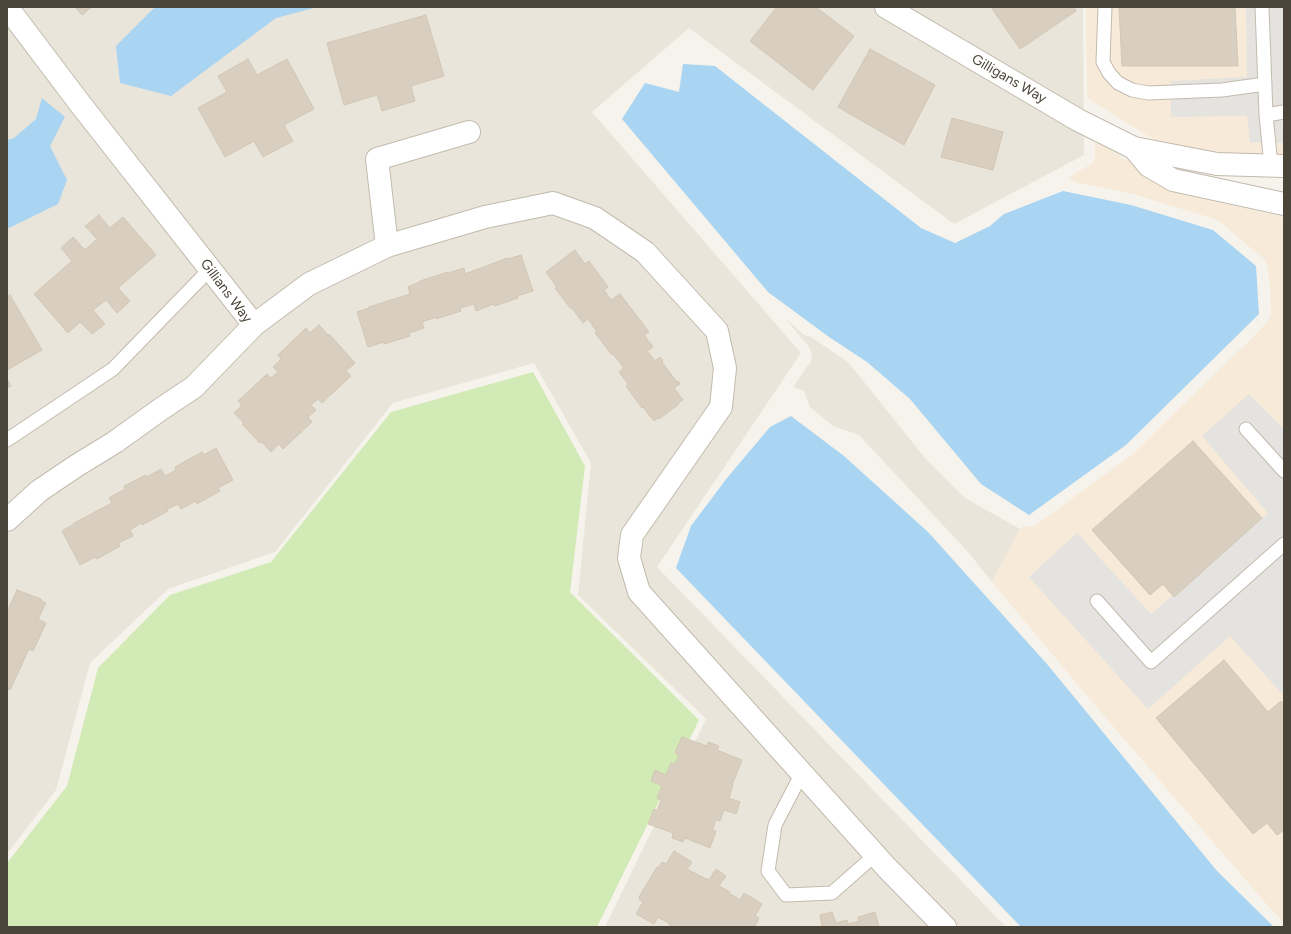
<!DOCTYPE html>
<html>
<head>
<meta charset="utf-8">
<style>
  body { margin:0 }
  #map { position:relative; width:1291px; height:934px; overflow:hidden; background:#f6f3ec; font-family:Figtree,sans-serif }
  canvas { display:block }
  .frame { position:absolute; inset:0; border:8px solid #4b4439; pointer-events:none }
</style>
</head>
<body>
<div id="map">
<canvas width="1291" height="934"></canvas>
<div class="frame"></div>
</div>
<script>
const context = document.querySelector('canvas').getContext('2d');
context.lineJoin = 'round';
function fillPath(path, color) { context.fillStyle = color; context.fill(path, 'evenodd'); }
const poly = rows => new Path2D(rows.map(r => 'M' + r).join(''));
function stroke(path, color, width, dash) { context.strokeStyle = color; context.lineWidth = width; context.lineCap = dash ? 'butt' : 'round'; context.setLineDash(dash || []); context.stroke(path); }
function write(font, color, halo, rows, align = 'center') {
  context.font = font + ' Figtree,sans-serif'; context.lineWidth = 3; context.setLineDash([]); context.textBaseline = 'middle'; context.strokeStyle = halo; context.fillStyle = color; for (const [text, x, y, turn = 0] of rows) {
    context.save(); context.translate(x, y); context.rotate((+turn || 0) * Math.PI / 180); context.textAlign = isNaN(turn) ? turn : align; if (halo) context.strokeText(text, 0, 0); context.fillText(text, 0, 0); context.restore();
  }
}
fillPath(poly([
  [7,7,1083,7,1084,155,954,224,689,28,592,112,801,353,657,567,1006,927,605,927,706,719,578,595,591,463,534,363,393,403,275,552,168,589,90,663,56,790,7,854],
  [785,318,804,335,811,337,848,362,925,458,965,498,1020,529,992,582,969,553,859,435,833,426,810,407,804,391,793,387,811,361,812,354,809,347]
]), '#eae5da');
fillPath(poly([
  [1086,7,1284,7,1284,154,1219,154,1153,139,1087,98],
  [1095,142,1120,155,1120,158,1128,160,1144,177,1172,192,1284,217,1284,923,1269,907,1099,710,992,582,1020,529,1026,526,1030,527,1036,525,1133,454,1238,351,1245,346,1267,322,1271,315,1270,286,1267,266,1265,260,1220,222,1215,219,1133,194,1075,182,1069,177,1093,163,1095,157]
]), '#f7ead8');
fillPath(poly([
  [533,372,585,466,570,592,699,720,597,927,7,927,7,863,67,786,98,668,170,595,271,562,391,412]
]), '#d2eab5');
fillPath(poly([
  [1246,7,1284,7,1284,143,1250,142,1247,116,1171,117,1171,81,1247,77],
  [1249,394,1284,429,1284,696,1230,636,1148,709,1029,577,1077,533,1151,614,1268,513,1202,436]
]), '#e5e3e0');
fillPath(poly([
  [155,7,318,7,276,18,171,96,120,83,116,46],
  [683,64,715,66,921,228,955,243,990,226,1004,214,1063,191,1131,205,1213,230,1256,266,1259,314,1126,445,1029,515,981,484,910,399,867,362,829,337,768,292,622,119,645,83,679,92],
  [42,98,65,117,50,146,67,180,58,204,7,229,7,140,14,138,36,119],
  [791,416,844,456,928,532,1047,664,1217,871,1274,927,1021,927,676,568,691,526,727,478,770,427]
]), '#a9d4f2');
const building = poly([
  [75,7,92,7,82,15,75,7],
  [777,7,816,7,854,36,813,90,750,41,777,7],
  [991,7,1074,7,1076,11,1020,49,991,7],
  [1119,7,1235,7,1238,66,1122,66,1119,7],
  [426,15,444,76,411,86,415,101,382,111,377,95,344,105,327,43,426,15],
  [870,49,935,85,904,145,838,107,870,49],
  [248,59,257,75,287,59,314,109,284,125,293,141,263,157,254,141,225,157,198,108,227,92,218,76,248,59],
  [952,118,1003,132,993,170,941,157,952,118],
  [99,215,110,228,123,217,156,255,118,288,130,301,117,313,106,300,93,310,105,324,92,334,80,322,68,333,34,294,72,261,61,248,73,237,85,250,97,239,85,226,99,215],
  [575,250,585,264,589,261,608,287,604,290,611,300,620,294,649,332,644,335,653,347,647,351,655,361,660,357,663,361,661,361,677,382,678,381,680,384,674,388,683,400,678,403,679,404,659,419,658,418,654,421,643,407,642,408,626,386,628,384,619,372,624,368,613,354,612,355,595,333,597,332,588,319,583,323,572,308,571,309,555,288,557,287,546,272,575,250],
  [521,255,533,291,517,296,518,298,495,306,494,304,476,311,474,304,460,308,461,311,436,319,436,317,422,322,424,328,409,333,410,336,384,344,384,342,368,347,357,312,369,308,369,307,410,294,408,287,420,282,420,281,448,272,448,273,464,268,465,274,507,258,508,259,521,255],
  [10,295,42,350,7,370,7,297,10,295],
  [319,325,328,335,329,334,355,363,346,371,351,376,322,403,318,399,311,405,316,410,308,417,312,422,283,449,279,444,271,452,262,442,260,443,242,424,244,423,234,413,242,405,238,401,267,374,271,378,278,372,273,367,281,359,278,355,306,328,310,333,319,325],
  [7,379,11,386,7,388,7,379],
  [1193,441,1262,518,1174,597,1163,584,1150,595,1092,530,1193,441],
  [216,448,233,480,218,488,220,491,197,504,196,501,181,509,178,504,167,509,168,511,142,525,141,523,130,530,133,536,118,543,120,546,97,559,95,557,80,565,62,531,74,524,74,523,112,503,109,498,125,489,124,486,146,475,147,477,161,469,165,476,176,470,175,467,202,452,204,455,216,448],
  [17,590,41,599,41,601,46,603,38,619,46,623,33,651,29,649,10,690,8,689,7,692,7,612,17,590],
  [1224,660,1268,712,1281,701,1284,704,1284,830,1277,835,1267,823,1253,834,1156,718,1224,660],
  [682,737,707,746,708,742,719,746,717,750,742,760,732,785,733,785,729,798,740,802,736,814,724,810,720,821,716,820,712,830,716,831,710,848,685,838,683,842,672,838,673,833,648,824,654,809,657,810,661,800,657,798,662,786,651,781,655,770,666,775,671,763,675,764,679,755,675,753,682,737],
  [674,851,692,862,687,869,698,875,709,880,716,869,726,876,719,886,730,892,729,893,740,900,744,893,762,904,755,916,759,918,755,926,756,927,672,927,669,925,670,924,658,917,654,924,636,914,643,902,639,899,640,897,639,897,657,867,658,868,662,862,666,864,674,851],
  [832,912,836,923,847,920,848,924,859,921,858,917,875,912,879,927,822,927,820,915,832,912]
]);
fillPath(building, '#d8cfc1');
stroke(building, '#d3c7b4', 1);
const lane = poly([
  [1105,7,1103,62,1109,73,1118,83,1132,90,1148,93,1222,90,1265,84],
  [1262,7,1266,115],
  [1271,165,1266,115,1284,112],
  [1246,429,1284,471],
  [7,440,113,369,210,269],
  [1097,601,1151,662,1284,544],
  [802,773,775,825,768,871,786,895,832,893,875,855]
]);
const street = poly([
  [7,7,81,105,254,325,194,387,161,409,115,442,76,466,39,491,7,520],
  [886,7,1078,120,1134,148,1217,164,1284,166],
  [1134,148,1149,166,1173,180,1284,204],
  [387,246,377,159,469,132],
  [254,325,309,284,387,246,485,217,553,203,595,218,645,252,717,331,725,368,721,407,632,535,629,558,639,592,887,868,945,927]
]);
stroke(lane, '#c2bbae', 15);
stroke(street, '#c2bbae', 24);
stroke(lane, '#fff', 13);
stroke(street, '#fff', 22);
write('14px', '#4b4439', '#fff', [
  ["Gilligans Way",1009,79,30],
  ["Gillians Way",226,291,53]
]);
</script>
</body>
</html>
